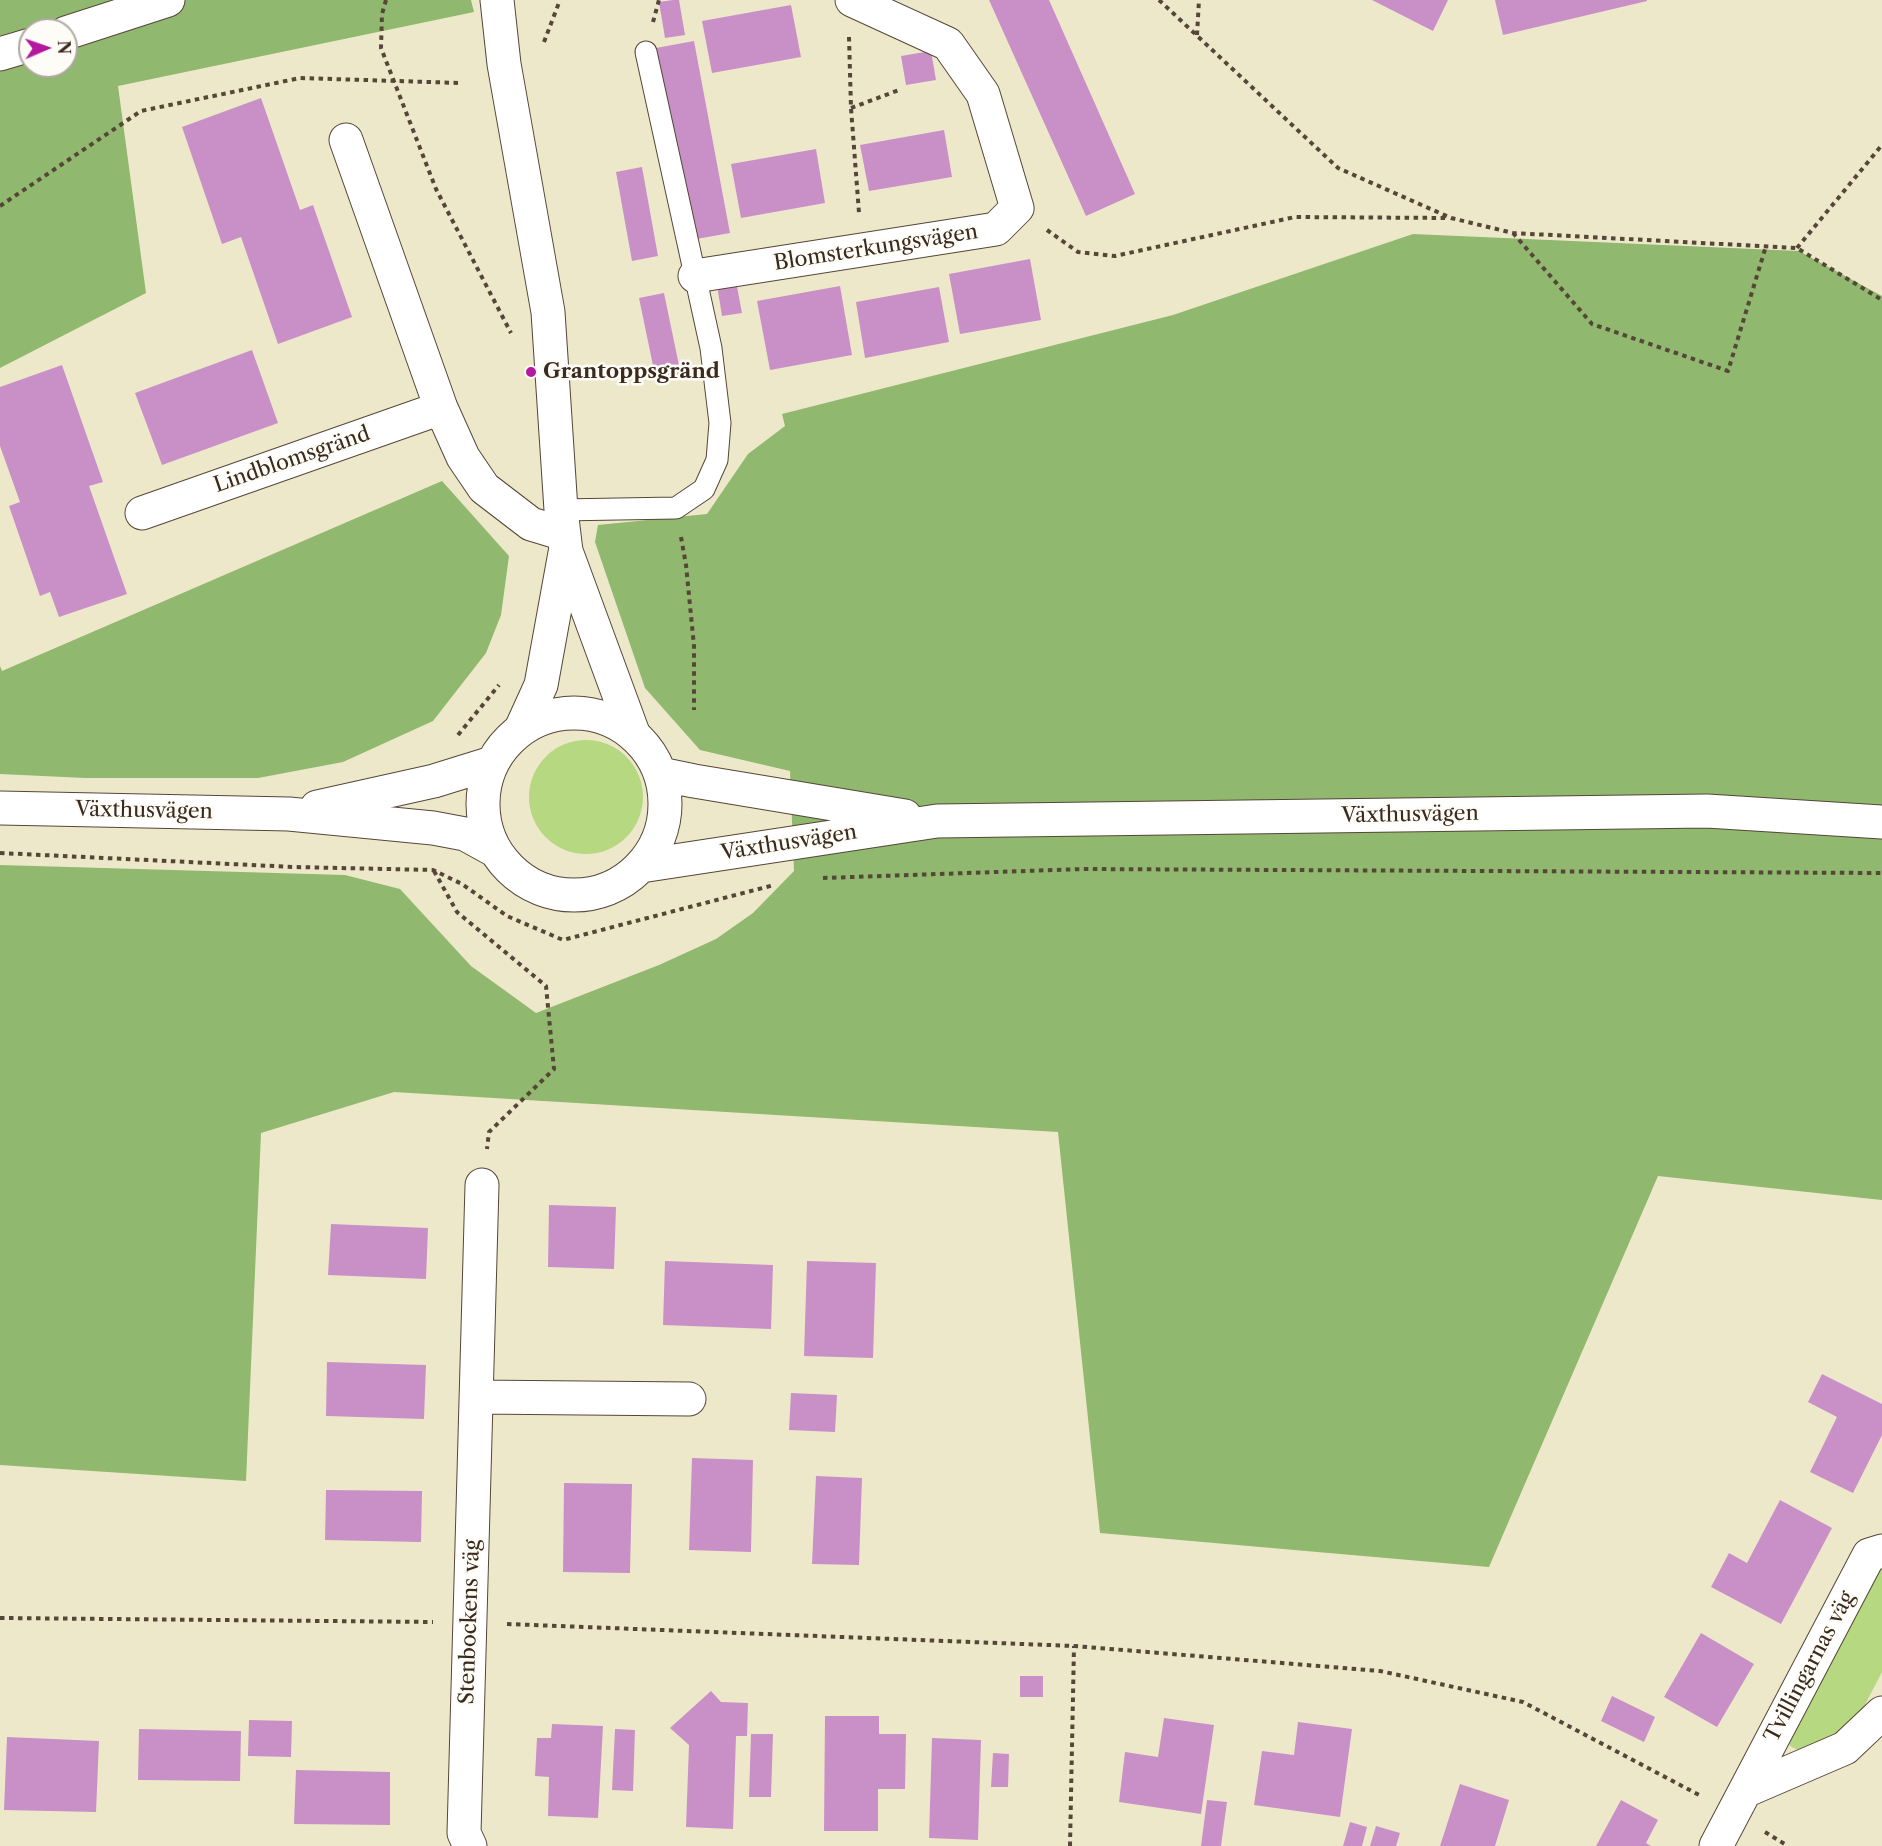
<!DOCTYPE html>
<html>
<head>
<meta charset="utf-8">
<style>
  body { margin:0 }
  #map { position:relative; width:1882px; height:1846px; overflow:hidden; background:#eee8cb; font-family:"Libre Caslon Text",serif }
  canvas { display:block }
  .north { position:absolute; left:18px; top:18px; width:60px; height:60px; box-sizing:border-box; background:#fdfcf7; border:2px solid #afa8a0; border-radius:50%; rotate:88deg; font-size:16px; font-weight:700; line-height:24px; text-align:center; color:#3b2a1e }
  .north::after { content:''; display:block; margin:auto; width:21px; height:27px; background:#b5179e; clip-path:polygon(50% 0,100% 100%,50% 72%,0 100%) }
</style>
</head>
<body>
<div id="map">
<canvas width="1882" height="1846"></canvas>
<div class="north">N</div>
</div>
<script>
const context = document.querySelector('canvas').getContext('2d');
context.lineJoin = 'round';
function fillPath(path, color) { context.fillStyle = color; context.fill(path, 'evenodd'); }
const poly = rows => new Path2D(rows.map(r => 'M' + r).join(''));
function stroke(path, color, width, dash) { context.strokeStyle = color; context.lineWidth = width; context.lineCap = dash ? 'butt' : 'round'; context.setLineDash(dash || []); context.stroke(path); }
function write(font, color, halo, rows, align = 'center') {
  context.font = font + ' "Libre Caslon Text",serif'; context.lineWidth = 5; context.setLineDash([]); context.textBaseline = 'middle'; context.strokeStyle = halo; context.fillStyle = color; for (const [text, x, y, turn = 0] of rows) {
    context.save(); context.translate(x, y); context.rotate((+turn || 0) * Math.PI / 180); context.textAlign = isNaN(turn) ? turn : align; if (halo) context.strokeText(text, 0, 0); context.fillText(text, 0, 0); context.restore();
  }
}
fillPath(poly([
  '529 797a57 57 0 1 1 114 0a57 57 0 1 1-114 0Z',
  [1882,1561,1882,1672,1856,1722,1842,1736,1798,1750,1790,1746,1788,1736]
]), '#b6d880');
fillPath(poly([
  [0,0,471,0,474,12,118,86,146,293,0,368],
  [30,30,66,30,66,66,30,66],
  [1413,234,1799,251,1882,296,1882,1200,1658,1176,1489,1567,1100,1533,1058,1132,394,1092,261,1133,246,1481,0,1465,0,865,345,875,400,889,471,966,536,1013,659,965,716,939,753,913,794,871,790,771,700,750,645,688,595,542,598,525,707,514,748,454,785,426,782,414,1173,315],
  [442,481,509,556,501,615,486,653,433,721,343,762,258,778,85,778,0,774,0,666,2,671]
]), '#90b86e');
fillPath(poly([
  [673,0,679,0,685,35,665,38,659,2],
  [989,0,1049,0,1135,194,1086,216],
  [1372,0,1448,0,1433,31],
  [1495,0,1647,0,1647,1,1503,35],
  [791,5,801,57,712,73,702,21],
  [694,41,730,233,691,240,656,48],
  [931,51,936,80,906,85,901,56],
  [261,98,300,210,313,205,352,317,278,344,241,237,222,244,182,127],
  [944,130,952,177,869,191,860,145],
  [816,149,825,203,741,218,731,164],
  [642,167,658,256,632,261,616,172],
  [1030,259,1041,320,960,334,949,274],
  [736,281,742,313,722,316,717,285],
  [840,286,852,355,770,370,757,301],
  [939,287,949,342,865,358,856,302],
  [664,293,681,375,656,380,639,298],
  [252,350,278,423,162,465,135,393],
  [62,365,103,482,89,486,127,594,59,617,50,592,40,596,9,506,20,502,0,446,0,387],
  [549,1205,616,1207,614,1269,548,1267],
  [331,1224,428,1228,426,1279,328,1275],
  [665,1261,773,1265,771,1329,663,1325],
  [807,1261,876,1263,873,1358,804,1356],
  [327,1362,426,1365,424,1419,326,1416],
  [1822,1374,1882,1404,1882,1435,1853,1493,1810,1472,1837,1417,1808,1402],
  [791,1393,837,1395,835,1432,789,1430],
  [692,1458,753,1460,751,1552,689,1550],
  [816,1476,862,1478,859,1565,812,1564],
  [564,1483,632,1484,630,1573,563,1572],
  [326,1490,422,1491,421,1542,325,1540],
  [1780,1500,1832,1528,1781,1624,1711,1587,1729,1553,1747,1563],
  [1701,1633,1754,1664,1717,1727,1664,1697],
  [1020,1676,1043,1676,1043,1697,1020,1697],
  [711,1691,721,1702,748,1703,747,1736,736,1736,733,1829,686,1827,689,1745,670,1728],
  [1612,1696,1655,1717,1644,1742,1601,1721],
  [825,1716,879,1716,879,1734,906,1734,905,1789,878,1789,878,1831,824,1831],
  [1164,1718,1214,1725,1201,1814,1119,1802,1125,1752,1158,1757],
  [249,1720,292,1721,291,1757,248,1756],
  [1298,1722,1352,1729,1340,1817,1254,1805,1262,1751,1294,1755],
  [552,1724,603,1726,598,1818,548,1816,549,1777,535,1776,537,1738,551,1738],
  [139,1729,241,1731,240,1781,138,1780],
  [615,1729,635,1730,633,1791,612,1790],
  [751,1734,773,1734,771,1797,749,1797],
  [7,1737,99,1741,96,1812,4,1810],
  [932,1738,981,1740,978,1840,929,1838],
  [993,1753,1009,1754,1008,1787,991,1787],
  [296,1770,390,1772,390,1825,294,1824],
  [1460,1784,1509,1800,1495,1846,1440,1846],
  [1207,1800,1227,1802,1221,1846,1201,1846],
  [1621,1800,1658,1820,1646,1843,1651,1846,1596,1846],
  [1350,1822,1367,1827,1362,1846,1343,1846],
  [1376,1826,1400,1833,1396,1846,1370,1846]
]), '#c990c7');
const lane = poly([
  [561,510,676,508,704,489,717,460,720,423,711,348,646,52]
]);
const street = poly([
  [497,0,504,64,548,312,561,510,566,551,633,733],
  [66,33,168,0],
  [0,54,30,45],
  [346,140,441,408,463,457,484,488,531,524,564,534],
  [695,276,996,229,1017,208,983,94,948,44,852,0],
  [142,513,441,408],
  [521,729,541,685,565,553],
  [477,1397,689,1399],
  [1745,1791,1845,1748,1882,1713],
  [470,1846,464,1833,482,1185],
  [1716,1846,1869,1555,1882,1551]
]);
const secondary = poly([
  '483 804a91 91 0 1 1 182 0a91 91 0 1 1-182 0Z',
  [660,774,694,781,905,816],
  [317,807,434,781,492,763],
  [0,808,289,814,433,828,465,834,494,850],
  [641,866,937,821,1707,811,1882,822]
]);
stroke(lane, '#564638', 23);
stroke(street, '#564638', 35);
stroke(secondary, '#564638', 35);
stroke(poly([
  [386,0,382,14,381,48,436,189,511,333],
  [1159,0,1338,168,1451,218,1513,233,1797,248,1882,300],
  [653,22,659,0],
  [1197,35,1199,0],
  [849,37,851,108,859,213],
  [544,42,560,0],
  [851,108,899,90],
  [0,206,141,111,300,78,461,83],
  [1047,230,1078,252,1115,256,1295,217,1447,218],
  [1513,233,1592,324,1728,371,1766,246],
  [1797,248,1882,145],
  [681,537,686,565,694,646,694,710],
  [458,735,499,685],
  [0,853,294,867,433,870,462,884,507,916,563,940,774,885],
  [434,871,457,912,546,986,554,1069,489,1132,487,1149],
  [823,878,1083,869,1882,873],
  [0,1618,433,1622],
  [507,1624,1074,1646,1380,1671,1523,1702,1701,1796],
  [1765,1832,1788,1846],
  [1070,1846,1074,1646]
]), '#564638', 4, [4.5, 4.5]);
stroke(lane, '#fff', 21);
stroke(street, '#fff', 33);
stroke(secondary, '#fff', 33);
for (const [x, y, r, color] of [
  [531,372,6,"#b5179e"]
]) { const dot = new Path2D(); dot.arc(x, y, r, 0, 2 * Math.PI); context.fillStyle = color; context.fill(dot); stroke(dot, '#fdfcf7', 2); }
write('21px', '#3b2a1e', '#fdfcf7', [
  ["Blomsterkungsvägen",876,248,-9],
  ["Lindblomsgränd",292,460,-19],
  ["Växthusvägen",144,811,1],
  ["Växthusvägen",1410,815,-1],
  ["Växthusvägen",789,843,-9],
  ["Stenbockens väg",470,1622,-88],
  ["Tvillingarnas väg",1810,1667,-62]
]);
write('bold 21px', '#3b2a1e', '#fdfcf7', [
  ["Grantoppsgränd",543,372]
], 'left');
</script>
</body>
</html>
